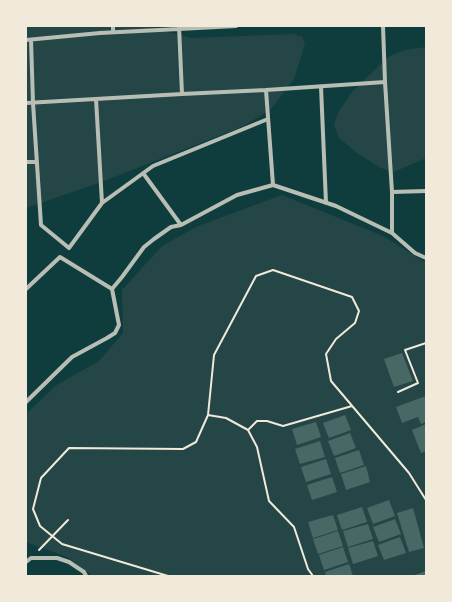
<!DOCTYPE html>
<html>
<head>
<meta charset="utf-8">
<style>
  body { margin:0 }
  #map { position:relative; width:452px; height:602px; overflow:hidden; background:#0f3d3e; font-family:Karla,sans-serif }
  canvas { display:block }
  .frame { position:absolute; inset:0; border:27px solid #f1e9da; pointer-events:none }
</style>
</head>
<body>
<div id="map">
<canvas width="452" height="602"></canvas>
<div class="frame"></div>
</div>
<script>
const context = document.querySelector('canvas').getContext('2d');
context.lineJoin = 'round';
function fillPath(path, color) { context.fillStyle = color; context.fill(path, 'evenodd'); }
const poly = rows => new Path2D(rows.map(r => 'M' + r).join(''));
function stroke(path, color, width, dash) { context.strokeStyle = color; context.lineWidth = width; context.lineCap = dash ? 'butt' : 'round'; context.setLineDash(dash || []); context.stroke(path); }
fillPath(poly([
  [26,26,144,26,192,38,293,34,302,37,305,44,294,79,271,109,244,126,99,183,26,208],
  [426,47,426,158,394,172,381,168,357,153,339,138,334,125,338,113,352,92,388,57,404,50],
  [282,195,383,236,423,261,426,262,426,576,93,576,67,557,26,542,26,414,55,386,99,361,123,333,122,290,162,246,198,226]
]), '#244646');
fillPath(poly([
  [402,353,413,381,394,387,384,359],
  [426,396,426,422,421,424,418,417,402,423,396,407],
  [345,415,351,430,329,438,323,423],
  [316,422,321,437,297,445,292,429],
  [426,424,426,451,421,453,412,430],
  [350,433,356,448,334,456,328,441],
  [320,441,325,457,300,464,295,449],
  [359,450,364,465,340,473,335,458],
  [326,459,331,474,306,482,301,467],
  [366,466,370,482,346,490,341,474],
  [332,477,337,492,312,500,307,485],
  [389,500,395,516,373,524,367,508],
  [362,507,367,522,342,530,337,515],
  [413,508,424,548,409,552,397,513],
  [333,515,338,530,313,538,308,522],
  [395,519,401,534,379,542,373,527],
  [368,524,373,539,348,547,343,531],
  [338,531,343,546,318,554,313,539],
  [400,537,406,553,384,560,378,545],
  [373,541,378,556,353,564,348,548],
  [343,547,348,562,324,570,319,555],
  [349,564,353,576,326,576,325,572],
  [426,571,426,576,412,576]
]), '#486865');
stroke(poly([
  [398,392,418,383,405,350,426,343],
  [208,415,214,355,256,276,273,270,352,297,359,311,355,323,336,339,326,354,331,381,409,473,426,500],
  [248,430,257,421,267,421,283,426,352,406],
  [39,550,68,520],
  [168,576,62,544,40,526,33,509,41,478,69,448,183,449,196,442,208,415,226,418,248,430,257,447,269,501,294,527,308,569,313,576]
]), '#f1e9da', 2);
stroke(poly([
  [113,26,113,32],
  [179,26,182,94],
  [383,26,385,82,392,192,426,191],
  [26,40,100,33,179,29,236,26],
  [31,40,33,103,41,225,69,248,102,203],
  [321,87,326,203],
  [266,90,273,185],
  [96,99,102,203,153,166,268,119],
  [26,103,182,94,266,90,385,82],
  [26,162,37,162],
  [143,173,181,225],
  [392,192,392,233],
  [26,289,60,257,112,289],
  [26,402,72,357,107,338,115,333,119,325,112,289,122,277,144,247,154,239,171,227,181,225,237,195,273,185,336,206,392,233,415,253,426,258],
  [26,562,31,558,57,558,69,562,84,572,86,576]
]), '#b8beb3', 4);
</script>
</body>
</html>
